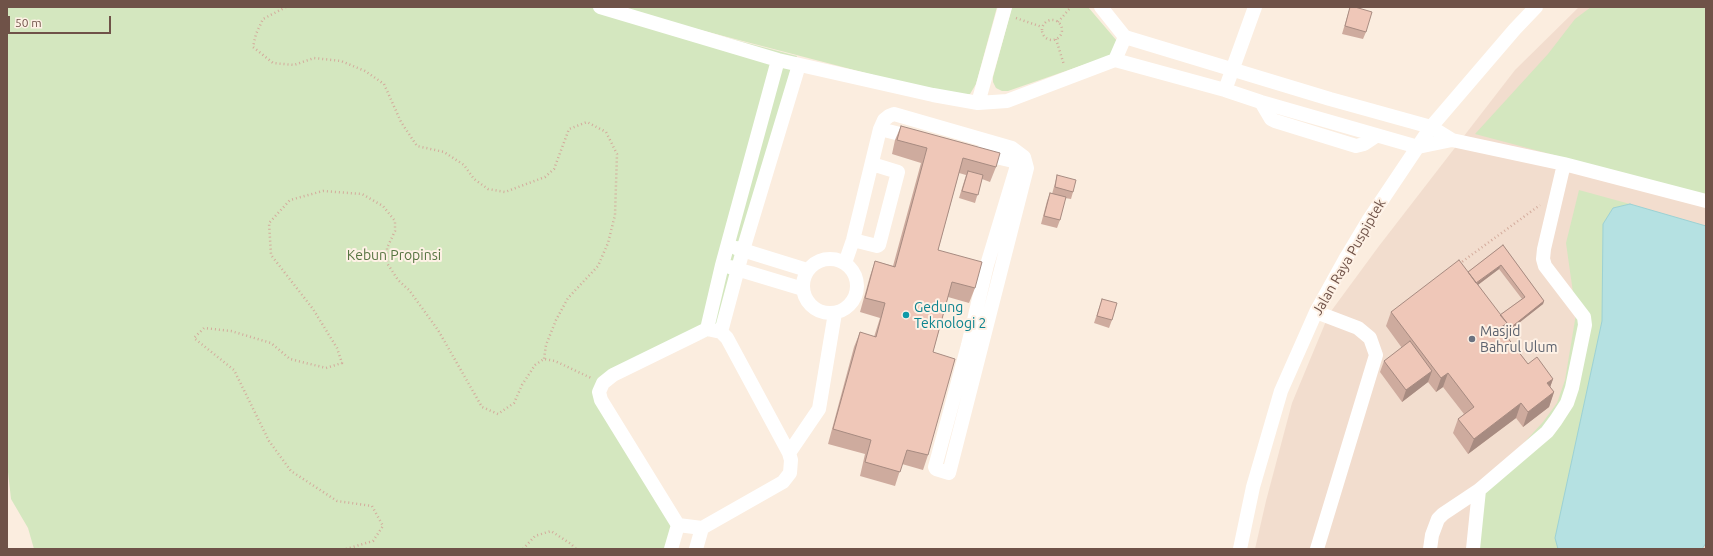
<!DOCTYPE html>
<html>
<head>
<meta charset="utf-8">
<style>
  body { margin:0 }
  #map { position:relative; width:1713px; height:556px; overflow:hidden; background:#fbeddf; font-family:Ubuntu,sans-serif }
  canvas { display:block }
  .frame { position:absolute; inset:0; border:8px solid #6f5248; pointer-events:none }
  .scale { position:absolute; left:8px; top:16px; width:103px; height:18px; box-sizing:border-box; border:2px solid #6f5248; border-top:0; padding-left:5px; font-size:12px; line-height:14px; white-space:nowrap; color:#6f5248; -webkit-text-stroke:3px #fef1e5; paint-order:stroke }
</style>
</head>
<body>
<div id="map">
<canvas width="1713" height="556"></canvas>
<div class="frame"></div>
<div class="scale">50 m</div>
</div>
<script>
const context = document.querySelector('canvas').getContext('2d');
context.lineJoin = 'round';
function fillPath(path, color) { context.fillStyle = color; context.fill(path, 'evenodd'); }
const poly = rows => new Path2D(rows.map(r => 'M' + r).join(''));
function stroke(path, color, width, dash) { context.strokeStyle = color; context.lineWidth = width; context.lineCap = dash ? 'butt' : 'round'; context.setLineDash(dash || []); context.stroke(path); }
function write(font, color, halo, rows, align = 'center') {
  context.font = font + ' Ubuntu,sans-serif'; context.lineWidth = 4; context.setLineDash([]); context.textBaseline = 'middle'; context.strokeStyle = halo; context.fillStyle = color; for (const [text, x, y, turn = 0] of rows) {
    context.save(); context.translate(x, y); context.rotate((+turn || 0) * Math.PI / 180); context.textAlign = isNaN(turn) ? turn : align; if (halo) context.strokeText(text, 0, 0); context.fillText(text, 0, 0); context.restore();
  }
}
fillPath(poly([
  [1579,7,1706,7,1706,549,1255,549,1266,501,1292,403,1329,314,1379,246,1515,70]
]), '#f2ddce');
fillPath(poly([
  [7,7,610,7,797,56,720,331,608,379,601,390,678,525,671,549,34,549,28,528,11,499,7,463],
  [612,7,997,7,976,84,970,94,958,97],
  [1012,7,1088,7,1117,41,1112,55,1008,91,1002,91,996,88,993,82,993,77],
  [1591,7,1706,7,1706,199,1603,168,1475,134,1548,54,1575,19],
  [1579,190,1630,204,1613,208,1603,224,1602,321,1555,538,1558,549,1471,549,1477,494,1543,422,1557,403,1565,380,1576,314,1566,243]
]), '#d4e7bf');
const water = poly([
  [1630,204,1706,226,1706,543,1702,549,1558,549,1555,538,1602,321,1603,224,1613,208,1630,204]
]);
fillPath(water, '#b5e1e2');
stroke(water, '#9cd2d4', 1);
stroke(poly([
  [286,7,263,19,256,34,253,47,273,63,294,65,314,58,341,61,365,71,384,84,401,122,417,146,444,152,464,165,474,179,488,189,505,192,545,177,554,169,569,129,587,122,606,132,617,154,615,215,608,243,598,266,568,298,556,320,546,345,544,359],
  [1016,18,1042,27],
  '1042 30a10 10 0 1 1 20 0a10 10 0 1 1-20 0Z',
  [1058,22,1071,7],
  [1056,39,1064,65],
  [1459,264,1540,205],
  [346,549,373,541,383,526,372,506,337,501,291,471,269,441,234,370,194,338,204,328,231,331,271,343,290,359,326,368,342,363,337,348,313,309,271,255,269,223,290,200,323,191,362,194,383,206,395,221,395,231,387,248,387,263,398,280,409,290,438,330,482,407,498,414,514,403,522,385,535,365,544,359,555,361,591,378],
  [523,549,535,536,551,531,571,544,576,549]
]), '#d3ab9c', 2.5, [1, 3]);
stroke(poly([
  [600,7,778,60,933,95,978,103,1007,101,1115,60,1225,90,1261,102,1418,147,1452,140],
  [1101,7,1125,37,1330,99,1431,127,1452,140,1564,164,1706,201],
  [1115,60,1125,37],
  [1225,90,1255,7],
  [1261,102,1271,119,1275,121,1356,146,1364,144,1376,136],
  [978,103,1005,7],
  [880,129,916,138],
  [853,240,877,246,879,245,898,172,872,164],
  [736,248,807,270],
  '803 286a27 27 0 1 1 54 0a27 27 0 1 1-54 0Z',
  [845,263,853,240,880,129,884,120,889,116,894,114,1012,148,1024,157,1027,168,949,473,936,469,935,467,968,345,987,265,1016,169,1016,165,1013,161,979,153],
  [730,267,803,289],
  [1316,312,1358,328,1370,338,1376,355,1317,549],
  [707,329,722,265,778,60],
  [721,332,743,250,799,65],
  [789,453,819,409,835,313],
  [671,549,678,525],
  [696,549,702,528,783,482,790,473,791,460,789,453,727,338,721,332,707,329,613,375,603,383,599,392,601,400,678,525,702,528],
  [1240,549,1253,487,1281,391,1316,312,1347,256,1368,221,1431,127,1515,29,1536,7],
  [1430,549,1432,535,1438,519,1443,514,1479,490,1547,432,1556,420,1567,403,1572,388,1585,325,1584,317,1545,266,1543,259,1544,249,1564,164],
  [1473,549,1479,490]
]), '#fff', 14);
fillPath(poly([
  [1350,7,1366,32,1363,39,1342,34],
  [901,126,996,167,990,182,982,179,975,203,959,198,966,175,959,173,938,250,975,288,969,303,948,297,933,352,928,455,923,470,902,464,895,486,860,476,865,454,828,444,854,347,860,332,874,337,880,318,860,312,870,276,875,261,893,266,921,163,892,154,895,140],
  [1057,175,1073,192,1071,199,1065,198,1060,220,1057,228,1041,224,1047,201,1050,193,1052,194,1055,183],
  [1503,245,1544,301,1543,304,1505,334,1528,364,1553,379,1550,387,1554,392,1549,407,1523,427,1516,418,1468,454,1453,433,1458,419,1464,414,1443,387,1436,392,1428,382,1402,402,1380,372,1384,361,1402,348,1386,326,1391,312,1468,272],
  [1499,269,1522,299,1500,315,1478,285],
  [1102,299,1112,320,1109,328,1094,323]
]), '#ceab9e');
fillPath(poly([
  [1501,265,1499,269,1467,293,1469,289],
  [1544,301,1543,304,1501,337,1500,328,1507,323],
  [1432,371,1428,382,1402,402,1406,390],
  [1448,373,1443,387,1436,392,1441,378],
  [1553,379,1548,393,1547,383],
  [1554,392,1549,407,1523,427,1528,412],
  [1521,403,1516,418,1468,454,1474,439]
]), '#a78b81');
const building = poly([
  [1350,7,1355,7,1372,12,1366,32,1345,26,1350,7],
  [901,126,1000,153,996,167,963,158,938,250,982,262,975,288,952,282,933,352,955,359,928,455,907,450,900,472,865,462,871,440,833,429,860,332,876,337,885,303,865,298,875,261,895,267,927,148,897,140,901,126],
  [968,171,983,175,978,195,962,191,968,171],
  [1057,175,1076,180,1073,192,1055,187,1057,175],
  [1050,193,1066,197,1060,220,1044,216,1050,193],
  [1503,245,1544,301,1504,333,1503,332,1507,323,1500,315,1525,297,1501,265,1476,283,1468,272,1503,245],
  [1459,260,1507,323,1500,328,1528,364,1537,357,1553,379,1547,383,1554,392,1528,412,1521,403,1474,439,1458,419,1474,407,1448,373,1441,378,1391,312,1459,260],
  [1102,299,1117,303,1112,320,1097,316,1102,299],
  [1410,341,1432,371,1406,390,1384,361,1410,341]
]);
fillPath(building, '#efc7b8');
stroke(building, '#a78b81', 1);
for (const [x, y, r, color] of [
  [906,315,4,"#0f9aa8"],
  [1472,339,4,"#6b7280"]
]) { const dot = new Path2D(); dot.arc(x, y, r, 0, 2 * Math.PI); context.fillStyle = color; context.fill(dot); stroke(dot, '#fef1e5', 1.5); }
write('14px', '#577542', '#fef1e5', [
  ["Kebun Propinsi",394,255]
]);
write('14px', '#6f5248', '#fef1e5', [
  ["Jalan Raya Puspiptek",1349,257,-60]
]);
write('14px', '#0d838f', '#fef1e5', [
  ["Gedung",914,307],
  ["Teknologi 2",914,323]
], 'left');
write('14px', '#5b616d', '#fef1e5', [
  ["Masjid",1480,331],
  ["Bahrul Ulum",1480,347]
], 'left');
</script>
</body>
</html>
